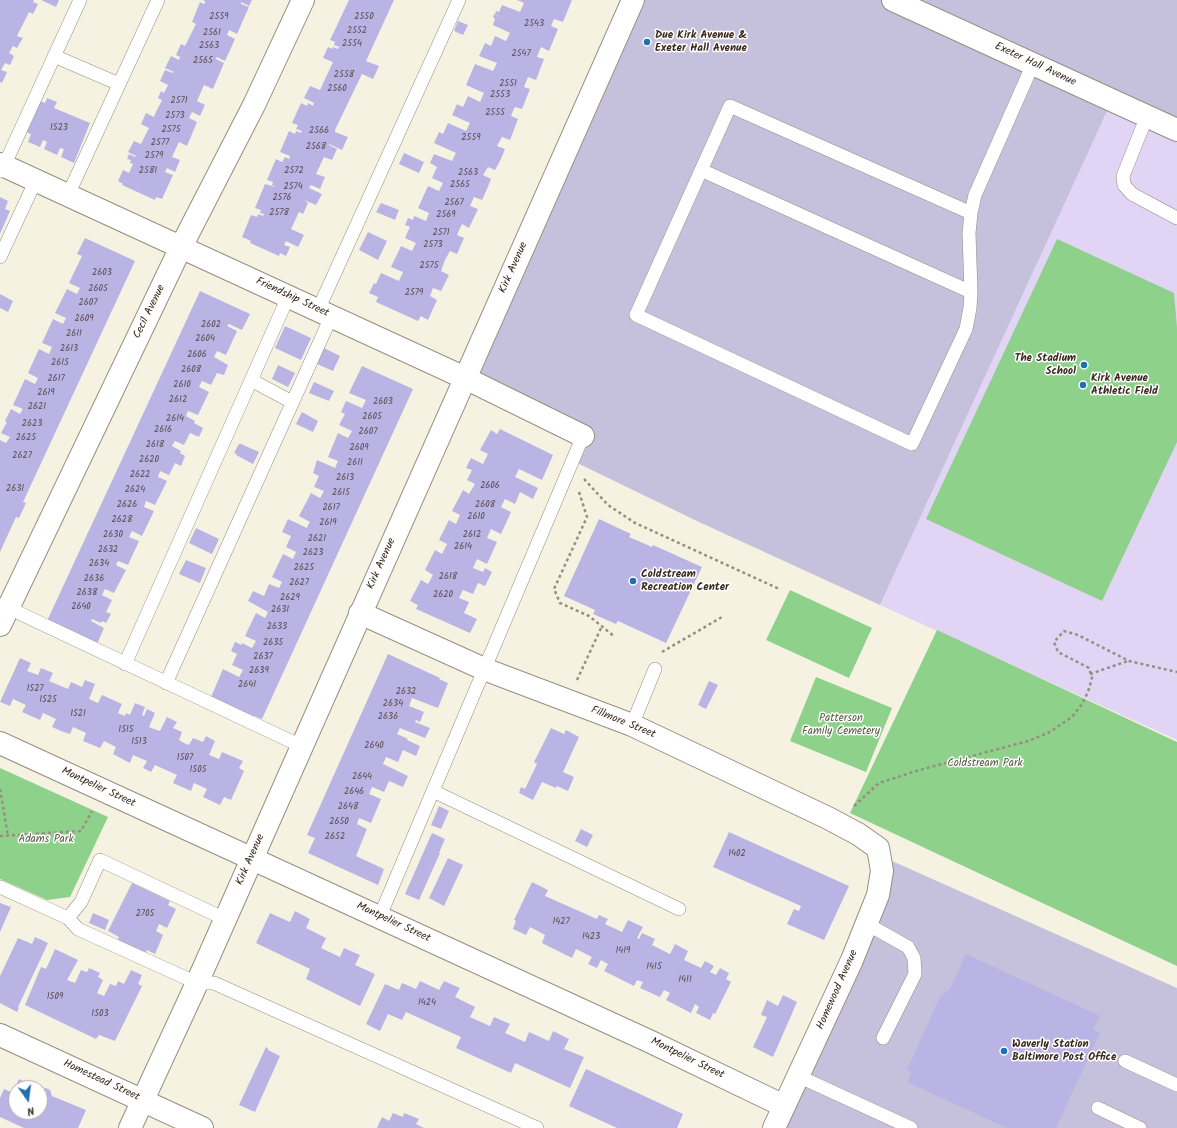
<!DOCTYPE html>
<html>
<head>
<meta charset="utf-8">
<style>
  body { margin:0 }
  #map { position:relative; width:1177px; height:1128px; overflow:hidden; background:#f5f2e2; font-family:Kalam,sans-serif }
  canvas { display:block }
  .north { position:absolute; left:8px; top:1080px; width:40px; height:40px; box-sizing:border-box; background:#fff; border:1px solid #b1aaa5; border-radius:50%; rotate:166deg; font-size:11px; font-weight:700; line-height:16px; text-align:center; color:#3b2a1e }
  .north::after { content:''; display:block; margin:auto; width:14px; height:18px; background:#1f6fb2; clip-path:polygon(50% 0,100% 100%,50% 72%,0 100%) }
</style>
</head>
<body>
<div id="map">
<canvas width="1177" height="1128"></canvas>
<div class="north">N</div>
</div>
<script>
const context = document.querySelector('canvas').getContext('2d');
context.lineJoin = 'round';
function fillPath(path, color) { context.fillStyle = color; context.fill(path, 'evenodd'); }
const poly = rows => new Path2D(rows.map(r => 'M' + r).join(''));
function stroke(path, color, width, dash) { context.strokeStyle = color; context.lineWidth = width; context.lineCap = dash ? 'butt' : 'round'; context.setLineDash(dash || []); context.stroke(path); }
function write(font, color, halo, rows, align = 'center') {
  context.font = font + ' Kalam,sans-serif'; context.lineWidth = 3; context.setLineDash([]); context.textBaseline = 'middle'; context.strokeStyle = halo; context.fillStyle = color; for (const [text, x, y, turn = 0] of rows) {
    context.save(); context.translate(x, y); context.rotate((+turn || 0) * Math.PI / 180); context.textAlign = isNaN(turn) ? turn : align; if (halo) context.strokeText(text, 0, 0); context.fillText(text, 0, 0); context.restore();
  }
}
fillPath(poly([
  [1114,96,1177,125,1177,740,880,605]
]), '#e1d4f4');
fillPath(poly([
  [635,0,1177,0,1177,125,1114,96,880,605,699,522,569,459,580,435,463,380],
  [874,853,1177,988,1177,1128,769,1128,878,889]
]), '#c5c0db');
fillPath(poly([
  [1057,239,1174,293,1177,328,1177,442,1102,601,926,519],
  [790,590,872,628,849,678,766,640],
  [937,630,1177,742,1177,966,850,813],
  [816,677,892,708,866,772,790,741],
  [0,768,108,817,70,897,47,900,0,879]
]), '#8dd18a');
fillPath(poly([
  [0,0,34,0,33,2,38,4,33,14,29,12,17,36,23,38,17,48,13,46,9,53,14,56,10,65,5,63,1,70,7,72,2,83,0,82],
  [41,0,59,0,56,7],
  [202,0,252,0,249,6,241,2,241,4,249,7,237,34,229,30,227,35,235,39,231,48,225,61,217,57,216,59,224,63,213,89,204,85,197,101,205,105,200,116,192,112,189,118,197,122,187,146,179,142,172,157,180,160,175,172,167,168,165,172,173,175,162,199,156,197,155,200,122,185,123,184,118,181,123,170,129,173,133,164,130,163,131,160,127,159,129,154,135,157,136,156,128,152,134,141,141,144,149,128,141,124,146,113,154,117,155,114,162,100,158,98,161,91,164,93,168,85,160,81,165,70,173,73,174,72,165,68,171,56,179,60,180,57,176,55,181,44,185,46,196,24,192,22,200,2,204,4,205,3,205,1],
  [349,0,394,0,366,61,379,66,373,79,362,74,335,130,335,132,348,137,342,150,329,144,329,145,337,149,332,160,324,157,316,174,325,177,320,189,311,185,309,188,322,194,316,205,304,200,308,203,303,214,299,212,298,214,291,229,304,235,298,247,286,241,284,245,290,247,286,256,280,253,279,256,250,243,251,241,242,237,251,215,257,217,258,214,263,216,264,214,260,213,261,210,255,208,265,184,276,187,272,185,273,182,267,180,276,159,282,162,285,157,289,159,290,156,280,152,289,131,295,134,296,131,301,133,302,131,296,129,298,125,292,123,301,103,307,106,308,103,313,106,314,103,304,98,310,86,320,90,333,62,323,58,328,47,332,49,333,47,338,49,339,47,334,45,335,42,330,40],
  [517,0,572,0,563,22,554,19,551,26,558,29,549,51,541,47,537,57,544,59,536,80,528,77,524,87,530,89,522,109,515,107,513,111,511,116,518,119,510,140,502,137,497,146,505,149,501,159,495,170,488,167,483,175,491,179,487,189,482,200,474,197,470,206,478,209,469,228,462,224,457,235,464,238,457,254,450,251,445,260,441,271,449,275,441,291,433,288,430,296,437,300,428,320,421,316,418,321,376,302,378,297,369,293,374,283,376,284,381,273,399,281,403,272,391,267,401,246,412,251,416,243,405,238,410,227,405,225,408,218,413,220,414,216,426,221,429,213,418,208,428,186,439,191,443,183,432,178,437,167,430,163,434,154,452,161,456,153,434,143,439,132,443,134,448,123,466,131,470,123,452,115,457,104,463,107,468,96,480,102,484,93,466,85,475,64,493,71,497,63,479,56,485,43,491,46,495,36,506,41,510,33,493,25,495,19,493,17,494,14,503,18,495,14,496,11,499,12,502,5,520,12,524,3],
  [458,21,468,25,463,35,454,31],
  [47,98,57,102,54,108,90,123,74,163,61,157,64,149,60,148,57,155,44,149,47,142,43,140,40,147,28,142,31,134,26,132,40,101,45,103],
  [404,153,424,162,419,173,399,164],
  [0,197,8,201,5,209,10,211,0,234],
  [381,203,399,210,395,220,376,212],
  [368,232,387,241,378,260,359,250],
  [85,238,135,261,30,487,23,502,26,503,19,518,16,517,0,552,0,440,6,443,10,437,1,433,7,422,5,421,11,409,20,414,22,410,23,409,13,405,25,379,35,384,38,378,28,373,39,349,49,354,52,347,42,343,53,319,63,324,66,318,55,313,67,289,77,294,80,288,69,283,82,256,77,254],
  [200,291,250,314,242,330,229,324,227,326,237,331,226,355,217,351,214,357,228,365,224,375,217,373,211,385,202,381,199,387,209,392,198,415,188,411,186,416,195,421,194,423,203,428,199,437,190,433,184,445,175,441,172,446,181,451,180,453,185,456,181,466,175,463,169,475,160,471,158,477,167,481,155,505,146,501,144,507,154,511,142,536,132,531,129,537,139,541,128,565,118,561,116,565,126,570,114,593,105,589,102,595,112,600,106,612,111,614,106,623,102,621,101,623,92,619,91,621,104,628,97,644,47,621],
  [0,294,13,301,8,312,0,308],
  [285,326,311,338,301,360,275,348],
  [324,348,340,356,333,371,317,364],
  [278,365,295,373,288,387,272,379],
  [362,366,413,389,262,719,255,716,255,717,211,697,223,669,239,677,243,670,232,665,237,654,231,651,235,642,242,645,242,643,252,648,256,641,245,636,256,613,265,618,268,612,248,601,253,591,264,596,269,584,279,588,282,582,272,577,283,554,293,559,296,552,286,547,291,536,282,532,288,519,307,528,308,525,310,522,299,516,311,493,320,498,324,491,314,487,319,476,313,473,317,460,335,468,338,461,328,457,338,433,348,438,352,431,339,425,345,414,341,412,346,401,362,408,366,400,349,393],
  [314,382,334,391,329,401,309,393],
  [302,412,318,421,313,432,296,424],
  [500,429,553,455,542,480,519,469,515,477,538,488,533,499,520,492,515,504,505,499,501,507,511,512,501,534,491,529,487,538,497,542,487,564,477,559,473,568,483,572,485,568,492,572,485,586,478,583,473,594,463,590,459,598,469,602,464,613,477,619,470,633,416,609,418,605,410,601,421,580,428,584,433,575,425,570,435,550,442,554,447,544,439,540,449,520,456,524,460,515,452,511,463,490,469,494,475,484,467,480,472,470,466,468,471,458,483,464,488,454,480,450,491,430,497,434],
  [239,444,241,444,259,452,253,464,236,455,237,454,234,453],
  [599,519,631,534,629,537,652,547,653,545,702,567,666,643,618,621,616,624,593,614,595,610,564,596],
  [196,528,219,539,212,554,189,543],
  [186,560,206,568,200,583,179,574],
  [388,654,440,678,439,679,448,683,438,708,412,698,409,706,424,712,420,722,416,720,415,722,430,728,425,738,400,728,397,734,408,739,407,740,420,746,416,756,403,750,398,762,386,757,383,764,408,776,403,787,389,781,384,792,372,787,369,794,381,799,371,823,359,818,357,824,367,829,356,856,384,869,378,885,308,853,315,838,307,835],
  [20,658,31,663,27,671,38,675,41,668,53,673,49,681,68,689,71,682,82,687,85,680,95,684,89,699,98,703,102,695,122,704,118,713,125,716,126,713,130,715,135,703,145,707,142,715,144,716,147,709,155,713,149,727,154,729,160,731,167,717,177,722,173,728,182,732,179,740,184,743,189,745,193,738,203,742,206,736,215,741,209,755,219,759,222,752,243,761,239,768,244,771,231,800,224,797,220,805,203,797,207,789,194,783,191,791,173,783,177,775,155,765,151,772,143,768,147,761,133,755,130,763,113,754,116,747,104,741,100,748,83,741,86,733,73,727,70,734,61,731,52,727,56,719,43,713,40,720,22,712,26,705,13,699,10,706,0,702],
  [709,681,718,685,706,709,698,705],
  [551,728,564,734,566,730,579,737,563,772,574,777,568,791,557,786,556,788,542,782,533,800,519,793,521,787,525,789,537,764,534,762],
  [439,806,449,811,441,829,431,825],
  [581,829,593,835,587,847,575,841],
  [729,832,849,886,824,940,787,924,794,909,799,911,801,906,713,867],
  [432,833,445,839,439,853,440,853,419,900,405,894],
  [448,858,463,865,444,906,429,898],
  [532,882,548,890,545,896,597,919,599,915,608,919,605,924,622,932,628,920,643,927,637,938,639,939,642,933,655,939,652,945,670,954,675,944,688,951,684,960,701,968,705,961,714,966,710,972,716,975,720,968,729,973,726,979,731,982,715,1014,713,1013,710,1020,696,1013,699,1007,695,1004,691,1013,666,1000,670,993,664,990,660,997,640,988,643,982,637,980,634,986,604,971,608,964,601,960,597,968,588,964,592,957,576,949,572,958,542,943,545,935,530,927,526,935,513,929,516,921,514,920],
  [132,883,170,901,168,905,176,909,167,928,159,924,156,931,163,935,155,954,147,950,145,954,117,941,119,937,108,931],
  [0,903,11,907,0,932],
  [295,911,310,919,306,928,326,938,321,948,340,957,344,948,360,955,355,965,375,974,360,1006,306,979,310,969,256,943,270,913,290,922],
  [93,913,109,920,105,930,89,923],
  [35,937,48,943,18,1007,19,1008,17,1012,0,1003,0,976,18,938,32,944],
  [55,949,78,960,67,980,75,983,81,970,87,972,89,968,100,973,98,977,103,980,97,993,104,996,110,984,116,986,118,981,124,984,131,970,142,975,138,984,142,986,115,1041,99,1035,96,1039,25,1005,41,967,46,969],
  [966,954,1100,1016,1093,1030,1100,1033,1056,1128,1007,1128,907,1082,912,1072,907,1070,940,997,950,989],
  [420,981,439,990,444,981,460,988,455,997,475,1007,470,1017,490,1026,494,1017,510,1024,505,1033,525,1042,529,1032,549,1041,553,1031,569,1039,564,1049,584,1057,570,1088,515,1063,511,1073,456,1048,461,1037,406,1012,402,1020,388,1014,380,1031,366,1024,385,984,399,990,402,983,416,989],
  [783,995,797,1002,773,1057,753,1047,767,1017,761,1015,767,1000,778,1006],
  [266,1047,268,1048,268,1050,280,1056,255,1112,239,1105],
  [586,1069,683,1114,677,1128,617,1128,569,1106],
  [19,1079,37,1088,16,1088,16,1112,40,1112,40,1090,46,1088,50,1090,52,1096,86,1110,78,1128,24,1128,0,1117,0,1098,4,1089,13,1093],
  [393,1113,403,1117,404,1113,419,1119,416,1124,424,1128,377,1128,382,1117,389,1121]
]), '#bab4e5');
const lane = poly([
  [54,56,119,84],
  [1147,116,1123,176,1124,185,1132,194,1177,218],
  [701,170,971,292],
  [1,171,4,166,80,0],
  [68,195,158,0],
  [971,213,730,106,636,315,912,444,966,329,970,308,971,292,969,233,971,213,975,195,1033,64],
  [0,257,36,180],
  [318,310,459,0],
  [251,380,292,402],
  [2,605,301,746],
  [125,664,288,297],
  [166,683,331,317],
  [632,725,655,669],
  [433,791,679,909],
  [0,887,68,918,78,929,197,983,214,983,537,1128],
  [380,916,583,436],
  [68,918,81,902,100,860,225,919],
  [867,924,908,947,914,958,915,974,883,1038],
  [1125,1061,1177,1085],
  [798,1076,911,1128],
  [1098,1108,1140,1128]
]);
const street = poly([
  [0,164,465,378,583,436],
  [360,613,484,669,632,725,828,818,858,834,878,848,882,871,878,895,852,960,774,1128],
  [0,625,181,247,254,105,303,0],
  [0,743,651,1042,784,1106],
  [0,1035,202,1128]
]);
const secondary = poly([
  [893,0,1177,130],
  [130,1128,197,983,633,0]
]);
stroke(lane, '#988e80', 14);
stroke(street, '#988e80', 24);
stroke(secondary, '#988e80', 24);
stroke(poly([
  [584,479,608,505,635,523,779,589],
  [579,492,587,517,554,589,560,603,589,616,615,637],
  [662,652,722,617],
  [1090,674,1128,661],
  [577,680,602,626],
  [0,789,8,836],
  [854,806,879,783,916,771,1028,741,1048,733,1072,717,1082,704,1088,692,1092,678,1089,668,1058,652,1054,642,1064,631,1078,635,1129,661,1177,672],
  [0,836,81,831,92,811]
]), '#988e80', 2.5, [3, 3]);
stroke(lane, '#fff', 13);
stroke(street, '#fff', 22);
stroke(secondary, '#fff', 22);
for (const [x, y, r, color] of [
  [647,42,4,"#1f6fb2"],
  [1084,365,4,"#1f6fb2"],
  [1083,385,4,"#1f6fb2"],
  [633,581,4,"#1f6fb2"],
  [1004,1051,4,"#1f6fb2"]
]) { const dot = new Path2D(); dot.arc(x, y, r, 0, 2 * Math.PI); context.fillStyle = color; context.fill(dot); stroke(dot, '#fff', 1.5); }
write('9px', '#5b4c50', null, [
  ["2559",219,17],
  ["2550",364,17],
  ["2543",534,24],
  ["2552",357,31],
  ["2561",212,33],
  ["2554",352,44],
  ["2563",209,46],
  ["2547",521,54],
  ["2565",203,61],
  ["2558",344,75],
  ["2551",508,84],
  ["2560",337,89],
  ["2553",500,95],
  ["2571",179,101],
  ["2555",495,113],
  ["2573",175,116],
  ["1523",59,128],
  ["2575",171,130],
  ["2566",319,131],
  ["2559",471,138],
  ["2577",160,143],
  ["2568",316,147],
  ["2579",154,156],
  ["2581",148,171],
  ["2572",294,171],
  ["2563",468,173],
  ["2565",460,185],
  ["2574",293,187],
  ["2576",282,198],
  ["2567",454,203],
  ["2578",279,213],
  ["2569",446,215],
  ["2571",441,233],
  ["2573",433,245],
  ["2575",429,266],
  ["2603",102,273],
  ["2605",98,289],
  ["2579",414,293],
  ["2607",88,303],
  ["2609",84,319],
  ["2602",211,325],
  ["2611",74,334],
  ["2604",205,339],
  ["2613",69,349],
  ["2606",197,355],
  ["2615",60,363],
  ["2608",191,370],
  ["2617",56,379],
  ["2610",182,385],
  ["2619",46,393],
  ["2612",178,400],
  ["2603",383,402],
  ["2621",37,407],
  ["2605",372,417],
  ["2614",175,419],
  ["2623",32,424],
  ["2616",163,430],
  ["2607",368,432],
  ["2625",26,438],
  ["2618",155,445],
  ["2609",359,448],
  ["2627",22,456],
  ["2620",149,460],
  ["2611",355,463],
  ["2622",140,475],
  ["2613",345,478],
  ["2606",490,486],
  ["2631",15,489],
  ["2624",135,490],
  ["2615",341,493],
  ["2626",127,505],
  ["2608",485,505],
  ["2617",331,508],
  ["2610",476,517],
  ["2628",122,520],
  ["2619",328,523],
  ["2630",113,535],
  ["2612",472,535],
  ["2621",317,539],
  ["2614",463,547],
  ["2632",108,550],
  ["2623",313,553],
  ["2634",99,564],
  ["2625",304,568],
  ["2618",448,577],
  ["2636",94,579],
  ["2627",299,583],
  ["2638",87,593],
  ["2620",443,595],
  ["2629",290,598],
  ["2640",81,607],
  ["2631",280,610],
  ["2633",277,627],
  ["2635",273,643],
  ["2637",263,657],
  ["2639",259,671],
  ["2641",247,685],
  ["1527",35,689],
  ["2632",406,692],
  ["1525",48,700],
  ["2634",393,704],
  ["1521",78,714],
  ["2636",388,717],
  ["1515",126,730],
  ["1513",139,742],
  ["2640",374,746],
  ["1507",185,758],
  ["1505",198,770],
  ["2644",362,777],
  ["2646",354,792],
  ["2648",348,807],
  ["2650",339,822],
  ["2652",335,837],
  ["1402",737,854],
  ["2705",145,914],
  ["1427",561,922],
  ["1423",591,937],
  ["1419",623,951],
  ["1415",654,967],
  ["1411",685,980],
  ["1509",55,997],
  ["1424",427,1003],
  ["1503",100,1014]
]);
write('bold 11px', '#3b2a1e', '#fff', [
  ["Due Kirk Avenue &",655,36],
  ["Exeter Hall Avenue",655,49],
  ["The Stadium",1076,359,"right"],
  ["School",1076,372,"right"],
  ["Kirk Avenue",1091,379],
  ["Athletic Field",1091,392],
  ["Coldstream",641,575],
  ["Recreation Center",641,588],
  ["Waverly Station",1012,1045],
  ["Baltimore Post Office",1012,1058]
], 'left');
write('11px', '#3b2a1e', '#fff', [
  ["Exeter Hall Avenue",1035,65,25],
  ["Kirk Avenue",514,268,-66],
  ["Friendship Street",292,298,25],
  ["Cecil Avenue",150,312,-64],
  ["Kirk Avenue",382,564,-66],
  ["Fillmore Street",623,723,22],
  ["Montpelier Street",98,788,25],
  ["Kirk Avenue",251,860,-66],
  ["Montpelier Street",393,923,25],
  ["Homewood Avenue",838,990,-66],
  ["Montpelier Street",687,1059,26],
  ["Homestead Street",101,1081,25]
]);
write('11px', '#545c3e', '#fff', [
  ["Patterson",841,719],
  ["Family Cemetery",841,732],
  ["Coldstream Park",985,764],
  ["Adams Park",46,840]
]);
</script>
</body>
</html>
